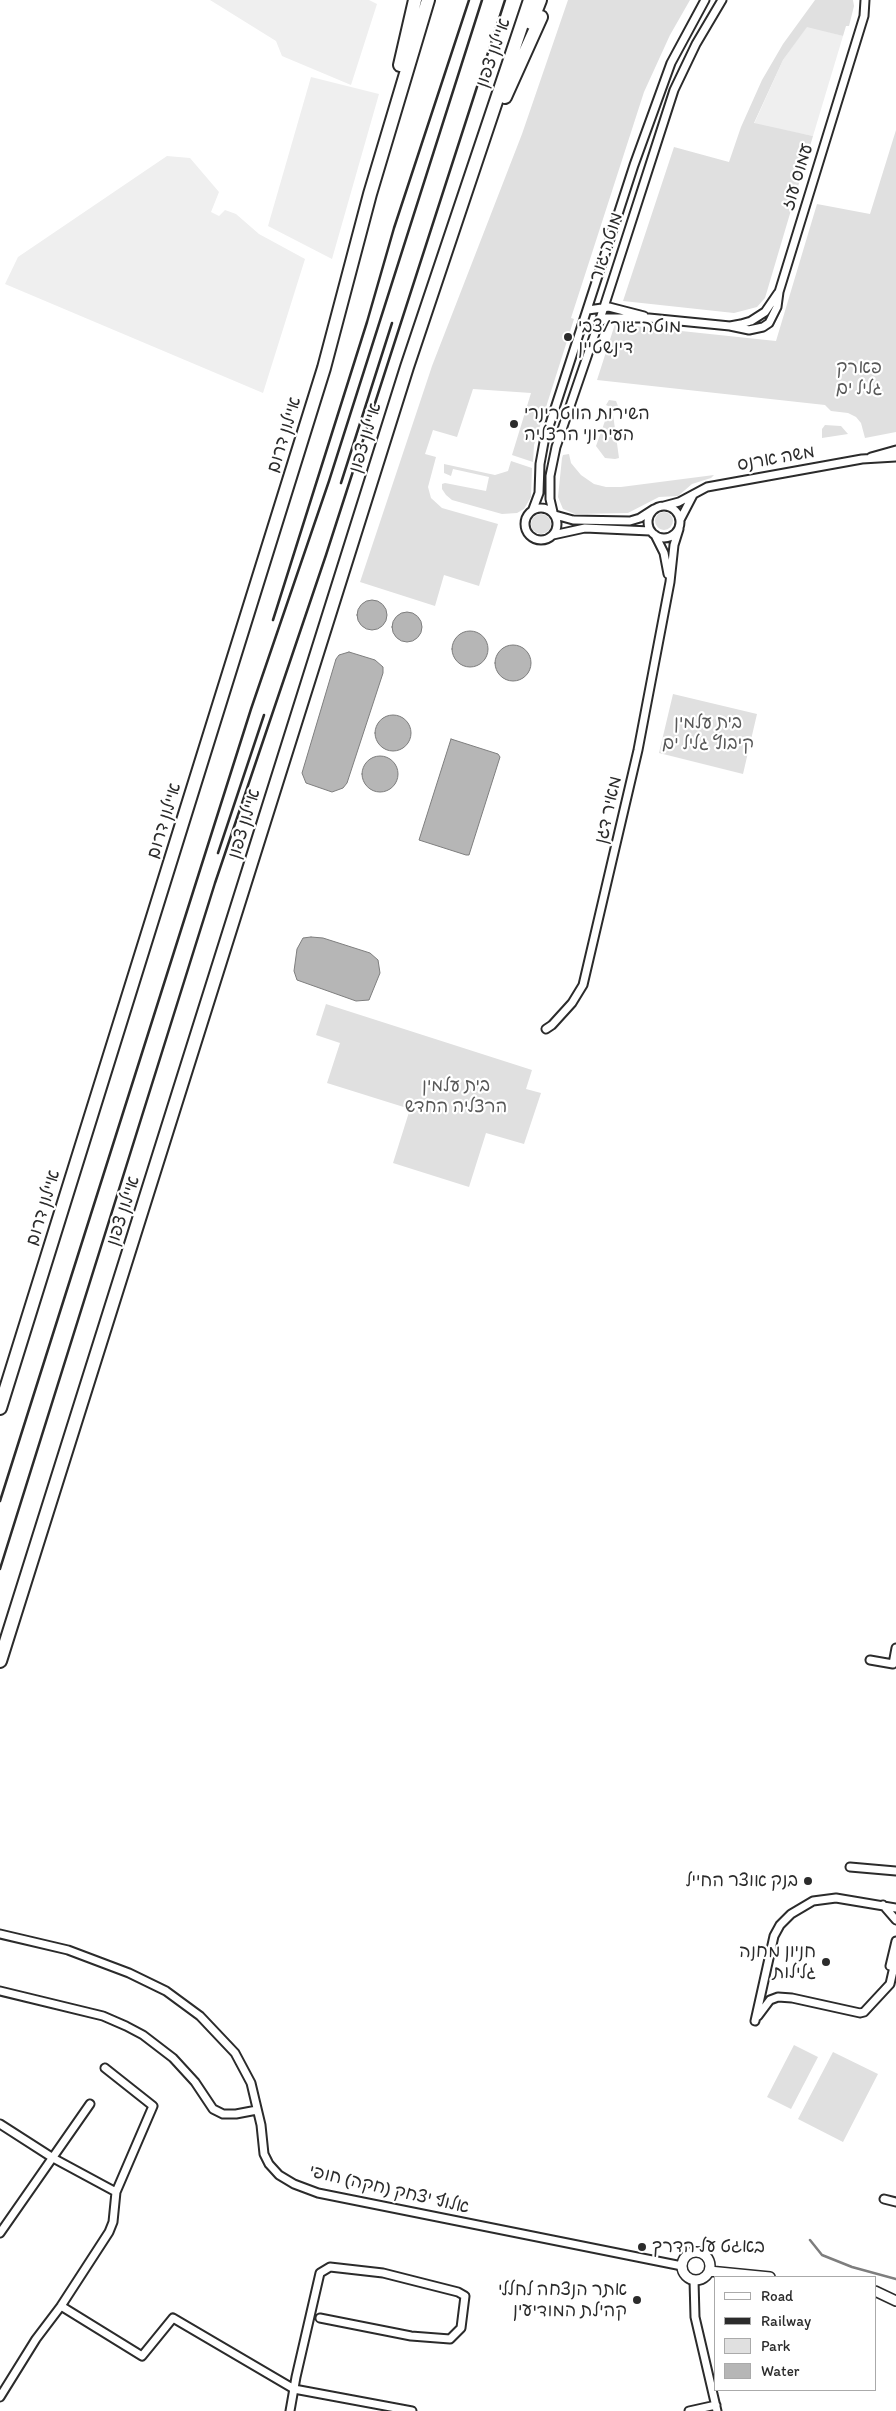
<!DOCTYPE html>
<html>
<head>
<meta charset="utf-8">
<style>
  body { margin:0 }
  #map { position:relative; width:896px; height:2411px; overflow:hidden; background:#fff; font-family:Itim,sans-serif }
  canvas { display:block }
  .legend { position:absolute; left:714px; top:2276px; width:162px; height:115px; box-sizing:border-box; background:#fff; border:1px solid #aaa; margin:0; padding:6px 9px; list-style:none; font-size:15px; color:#2b2b2b }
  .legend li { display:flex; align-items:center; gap:10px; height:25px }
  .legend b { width:25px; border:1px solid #aaa }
</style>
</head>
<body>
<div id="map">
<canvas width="896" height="2411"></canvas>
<ul class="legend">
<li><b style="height:6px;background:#fff"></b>Road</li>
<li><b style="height:6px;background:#2b2b2b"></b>Railway</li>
<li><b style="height:14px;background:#e0e0e0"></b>Park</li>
<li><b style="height:14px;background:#b6b6b6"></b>Water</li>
</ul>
</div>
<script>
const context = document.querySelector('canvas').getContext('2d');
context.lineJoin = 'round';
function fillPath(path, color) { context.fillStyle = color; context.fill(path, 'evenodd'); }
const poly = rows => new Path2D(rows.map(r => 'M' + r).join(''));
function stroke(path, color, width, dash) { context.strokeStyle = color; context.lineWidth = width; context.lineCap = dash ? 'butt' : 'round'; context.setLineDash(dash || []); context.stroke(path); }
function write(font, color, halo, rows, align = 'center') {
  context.font = font + ' Itim,"Playpen Sans Hebrew",sans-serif'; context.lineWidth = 4.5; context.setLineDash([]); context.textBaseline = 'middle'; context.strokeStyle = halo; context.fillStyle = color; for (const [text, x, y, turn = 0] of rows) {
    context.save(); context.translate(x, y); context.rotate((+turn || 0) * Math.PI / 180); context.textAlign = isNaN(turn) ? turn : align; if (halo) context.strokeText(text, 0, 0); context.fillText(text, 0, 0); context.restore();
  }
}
fillPath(poly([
  [210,0,369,0,377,4,351,85,282,56,276,41],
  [807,26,843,36,813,136,754,124,783,60],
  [311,77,379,94,332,259,268,226],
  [167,156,190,158,219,192,211,212,219,216,225,210,236,214,259,234,305,259,263,393,5,284,18,257]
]), '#efefef');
fillPath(poly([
  [568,0,690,0,670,35,644,92,571,318,574,319,534,445,533,462,512,455,531,393,473,389,457,437,433,430,425,454,436,457,428,487,431,498,442,508,498,524,479,586,444,575,435,606,360,582,432,366,522,134],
  [815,0,853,0,854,6,849,26,846,26,843,36,807,27,783,60,754,123,813,136,765,298,757,307,734,313,623,301,674,147,729,162,741,127,762,80,783,44],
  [896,130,896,432,865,438,861,423,856,417,848,413,831,411,825,405,597,380,615,324,776,341,817,204,870,214],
  [609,400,616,401,618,406,612,407,619,458,615,459,605,458,596,446,610,407,606,405],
  [825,425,841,426,848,434,822,438,822,429],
  [569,454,571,463,581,475,594,484,606,487,621,487,714,475,711,478,692,484,678,496,659,497,628,513,575,514,563,509,558,497,562,458,563,455],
  [511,461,532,468,531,497,524,509,517,513,502,514,452,500,446,495,442,489,442,484,445,483,486,491,489,477,453,469,451,476,444,473,444,464,495,475,508,471],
  '655 521a9 9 0 1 1 18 0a9 9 0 1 1-18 0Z',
  '531 524a10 10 0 1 1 20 0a10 10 0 1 1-20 0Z',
  [673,694,757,714,743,774,659,753],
  [326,1004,532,1070,526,1089,541,1093,524,1144,486,1133,469,1187,393,1163,410,1109,327,1083,340,1043,316,1035],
  [794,2045,818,2057,791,2109,767,2097],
  [833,2052,878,2074,843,2142,798,2119]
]), '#e0e0e0');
const water = poly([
  '357 615a15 15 0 1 1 30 0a15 15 0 1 1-30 0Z',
  '392 627a15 15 0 1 1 30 0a15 15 0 1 1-30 0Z',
  '452 649a18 18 0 1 1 36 0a18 18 0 1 1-36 0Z',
  '495 663a18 18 0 1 1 36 0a18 18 0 1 1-36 0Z',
  [349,652,375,660,383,667,383,673,347,783,343,788,332,792,306,783,302,773,336,659,339,655,349,652],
  '375 733a18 18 0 1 1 36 0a18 18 0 1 1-36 0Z',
  [451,739,498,754,500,757,469,855,466,855,419,840,451,739],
  '362 774a18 18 0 1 1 36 0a18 18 0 1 1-36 0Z',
  [311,937,323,938,370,953,378,960,380,973,369,1000,356,1001,297,980,294,971,297,949,303,938,311,937]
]);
fillPath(water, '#b6b6b6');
stroke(water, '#7e7e7e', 1);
stroke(poly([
  [810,2240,822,2255,852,2267,896,2279]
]), '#7e7e7e', 2.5);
const minor = poly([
  [588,310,609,307,644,316],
  [599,323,606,318,649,318,730,326,741,324,751,321,765,312,778,293],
  [730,326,749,330,763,327,769,323,777,307,779,292,864,16,865,0],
  [871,457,896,450],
  '648 522a16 16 0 1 1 32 0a16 16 0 1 1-32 0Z',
  [664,506,679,502,707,487,862,459,896,457],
  '525 524a16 16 0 1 1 32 0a16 16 0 1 1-32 0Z',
  [533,509,539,493,540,464,544,442,634,165,671,63,705,0],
  [553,512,550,499,550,476,556,447,604,307,674,90,696,44,722,0],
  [555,515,573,520,630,521,640,518,654,509],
  [680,520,693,495],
  [553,535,585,528,650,531],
  [655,535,664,553,668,574],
  [546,1029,552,1025,572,1003,583,985,638,750,670,582,674,545,679,529],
  [870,1660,893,1664,896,1648],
  [850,1867,896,1871],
  [883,1905,896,1920],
  [0,1934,68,1950,129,1973,166,1991,200,2016,235,2053,251,2083,261,2125,264,2154,269,2164,279,2175,294,2184,318,2193,682,2266],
  [890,1966,896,1941],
  [0,1991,103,2016,126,2026,143,2035,173,2058,195,2082,213,2109,223,2114,236,2114,257,2110],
  [758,2016,770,2000,778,1997,792,1998,860,2013,864,2012,890,1984,896,1958],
  [755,2021,774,1936,780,1925,791,1914,813,1901,836,1898,896,1908],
  [0,2124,53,2158,116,2192],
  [884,2199,896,2202],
  [0,2233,90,2104],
  [694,2280,695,2317,717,2411],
  [61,2306,142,2356,173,2318,294,2389,412,2411],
  [0,2397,36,2339,61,2306,109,2232,113,2222,116,2192,153,2106,105,2068],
  [290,2411,296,2377,320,2273,330,2267,383,2273,458,2292,465,2296,461,2328,450,2339,411,2336,320,2318],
  [689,2411,716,2405]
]);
const tertiary = poly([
  '682 2266a14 14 0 1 1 28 0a14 14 0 1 1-28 0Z',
  [709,2271,770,2277],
  [875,2291,896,2301]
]);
const motorway = poly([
  [531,23,540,0],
  [400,65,415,0],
  [505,97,541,17],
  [0,1408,324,368,370,194,428,0],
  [0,1661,407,367,530,0]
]);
stroke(minor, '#2b2b2b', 11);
stroke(tertiary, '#2b2b2b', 12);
stroke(motorway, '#2b2b2b', 16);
stroke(minor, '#fff', 7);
stroke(tertiary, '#fff', 9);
stroke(motorway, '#fff', 12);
stroke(poly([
  [341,483,392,323],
  [273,620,367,322,394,228,469,0],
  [218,853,264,715],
  [0,1501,251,709,329,481,482,0],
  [0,1569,215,883,326,555,505,0]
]), '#2b2b2b', 2.5);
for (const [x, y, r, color] of [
  [568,337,5,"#2b2b2b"],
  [514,424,5,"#2b2b2b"],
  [808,1881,5,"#2b2b2b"],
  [826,1962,5,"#2b2b2b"],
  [642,2247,5,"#2b2b2b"],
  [637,2300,5,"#2b2b2b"]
]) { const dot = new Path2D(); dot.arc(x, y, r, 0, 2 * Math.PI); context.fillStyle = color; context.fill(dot); stroke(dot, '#fff', 2); }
write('18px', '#2b2b2b', '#fff', [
  ["איילון צפון",494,53,-71],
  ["עמוס עוז",798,177,-73],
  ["מוטה גור",607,247,-72],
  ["איילון דרום",285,435,-73],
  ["איילון צפון",366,438,-73],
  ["משה ארנס",776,459,-10],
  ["מאיר דגן",609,810,-77],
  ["איילון דרום",165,821,-73],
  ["איילון צפון",245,824,-73],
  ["איילון דרום",44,1208,-73],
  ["איילון צפון",124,1211,-72],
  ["אלוף יצחק (חקה) חופי",389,2190,13]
]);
write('18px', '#2b2b2b', '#fff', [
  ["מוטה גור/צבי",578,327],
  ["דינשטיין",578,348],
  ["השירות הווטרינרי",524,414],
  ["העירוני הרצליה",524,435],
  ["בנק אוצר החייל",798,1881,"right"],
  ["חניון מחנה",816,1952,"right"],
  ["גלילות",816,1973,"right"],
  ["באגט על הדרך",652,2247],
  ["אתר הנצחה לחללי",627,2290,"right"],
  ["קהילת המודיעין",627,2311,"right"]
], 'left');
write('18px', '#585858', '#fff', [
  ["פארק",859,368],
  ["גליל ים",859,389],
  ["בית עלמין",708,723],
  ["קיבוץ גליל ים",708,744],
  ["בית עלמין",456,1086],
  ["הרצליה החדש",456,1107]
]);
</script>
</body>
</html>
